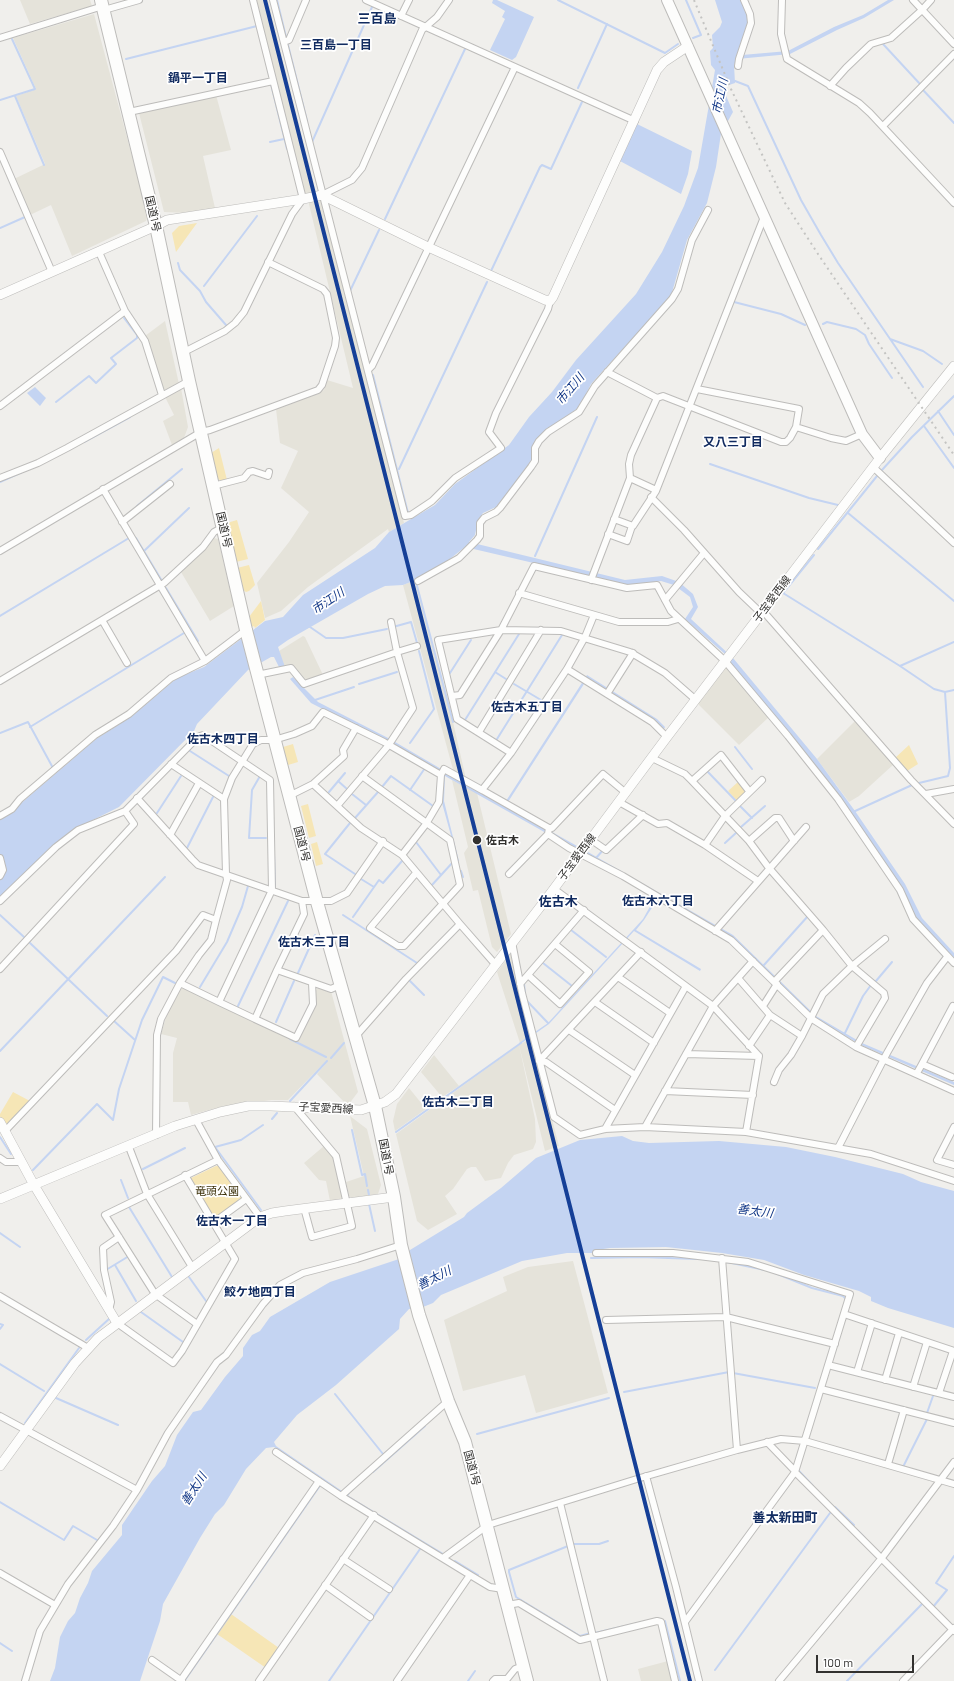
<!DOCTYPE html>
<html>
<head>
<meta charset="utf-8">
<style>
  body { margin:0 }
  #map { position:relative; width:954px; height:1681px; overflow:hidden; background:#f0efec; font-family:Barlow,sans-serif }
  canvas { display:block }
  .scale { position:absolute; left:816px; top:1655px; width:98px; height:18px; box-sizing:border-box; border:2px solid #32312f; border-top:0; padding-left:5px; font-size:12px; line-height:14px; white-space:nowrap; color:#32312f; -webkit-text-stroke:3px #fff; paint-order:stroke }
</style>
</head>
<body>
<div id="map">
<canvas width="954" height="1681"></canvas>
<div class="scale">100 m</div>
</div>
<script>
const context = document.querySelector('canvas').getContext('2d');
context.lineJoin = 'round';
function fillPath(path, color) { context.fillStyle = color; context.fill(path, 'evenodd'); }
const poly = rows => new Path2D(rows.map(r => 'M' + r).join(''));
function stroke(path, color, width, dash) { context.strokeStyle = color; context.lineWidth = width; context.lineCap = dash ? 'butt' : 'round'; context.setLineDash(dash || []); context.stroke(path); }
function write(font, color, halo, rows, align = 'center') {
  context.font = font + ' Barlow,"Noto Sans JP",sans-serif'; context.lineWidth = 3.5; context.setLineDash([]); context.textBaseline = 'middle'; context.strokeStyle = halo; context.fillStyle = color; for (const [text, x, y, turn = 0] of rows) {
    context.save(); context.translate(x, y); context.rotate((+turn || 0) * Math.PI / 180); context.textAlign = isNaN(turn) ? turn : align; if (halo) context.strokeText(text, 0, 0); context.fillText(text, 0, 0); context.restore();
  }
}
fillPath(poly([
  [20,0,90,0,92,6,30,24],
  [256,0,268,0,316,192,321,199,404,523,389,532,388,529,308,587,281,611,265,618,257,583,289,542,309,512,281,488,298,451,280,443,276,409,324,390,327,380,353,388,308,200,305,195],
  [94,14,148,216,146,221,72,256,51,205,30,215,14,179,45,164,16,96,36,89,13,38],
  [216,95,231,150,203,156,215,208,187,213,164,212,139,113],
  [165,321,179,384,167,390,164,389,145,336],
  [181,388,188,427,184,438,172,445,163,421,174,415,165,397],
  [214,538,218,539,234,606,210,621,181,572,206,548],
  [416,580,453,722,466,779,455,777,403,585],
  [303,636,305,637,323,675,310,679,304,679,291,665,285,667,283,664,279,651],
  [725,667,727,667,769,717,739,745,699,705,698,702],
  [855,721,894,764,859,796,849,802,817,759],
  [452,780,477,793,511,934,497,952,492,947,478,890,473,891,464,853,468,847],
  [512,952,530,1036,520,1043,497,972],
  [184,988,277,1032,325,1057,297,1042,316,1005,315,991,318,988,331,991,358,1092,349,1104,346,1104,317,1074,327,1062,326,1061,288,1100,272,1100,248,1103,220,1107,191,1115,188,1102,173,1102,173,1053,177,1038,161,1034,167,1014,181,989],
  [531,1038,559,1146,545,1151,519,1045],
  [519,1045,535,1119,536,1142,533,1149,514,1155,508,1163,501,1178,485,1181,476,1167,471,1167,467,1169,453,1189,445,1196,457,1214,428,1230,417,1221,396,1134],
  [434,1055,459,1086,442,1097,421,1072],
  [409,1088,426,1109,395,1131,393,1121,397,1104],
  [350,1116,367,1129,381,1185,378,1194,352,1198,349,1196,346,1182,364,1176],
  [324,1146,333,1157,342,1197,339,1200,330,1201,326,1181,319,1180,304,1163],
  [573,1261,608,1393,536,1413,525,1375,463,1391,444,1320,507,1291,503,1277,528,1267],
  [668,1661,673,1681,641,1681,638,1669]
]), '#e5e3da');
fillPath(poly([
  [197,223,176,252,172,233,179,226],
  [219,448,227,480,223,481,217,479,211,453],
  [237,520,248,559,236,562,227,523],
  [249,565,255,585,249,591,246,592,243,590,237,568],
  [261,601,265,620,255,628,254,626,252,627,249,617],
  [293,744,298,762,288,765,283,747],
  [909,745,918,764,907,771,895,758],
  [738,782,745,790,744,794,737,801,728,791],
  [308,804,316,836,309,838,301,806],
  [317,842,323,864,316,866,311,844],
  [13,1092,30,1101,8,1123,4,1124,0,1117,0,1114],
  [216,1166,219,1166,243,1198,215,1220,190,1181,191,1178],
  [231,1614,279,1648,266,1668,217,1634]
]), '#f6e6b6');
fillPath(poly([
  [493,0,497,0,534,17,516,57,512,60,490,50,505,19,502,17,505,11,492,3],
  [715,0,741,0,749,18,742,55,788,51,834,27,863,15,888,0,894,0,864,18,837,30,790,54,737,59,734,65,735,83,726,86,724,91,733,112,728,121,723,120,716,167,707,203,687,240,671,296,591,384,581,404,577,409,543,432,534,445,530,464,496,507,483,513,478,520,475,535,469,542,625,580,662,576,679,582,693,594,698,607,691,619,733,658,817,759,855,811,905,884,922,918,954,953,954,960,924,928,916,917,900,885,839,798,731,664,725,654,685,619,693,607,690,597,674,585,661,581,628,585,465,547,446,562,416,580,403,585,385,586,368,594,288,640,278,647,285,667,279,667,274,657,271,657,248,670,197,724,194,731,119,807,77,828,23,874,0,897,0,879,5,870,5,864,0,854,0,819,14,812,19,805,96,739,131,717,177,678,204,667,265,621,283,617,303,595,375,548,389,532,435,505,455,484,509,445,529,417,552,392,576,360,636,294,662,252,684,206,698,168,715,70,711,65,710,51,713,48,712,35,720,27,722,22],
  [637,124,692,151,688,174,681,194,620,161],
  [35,387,46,398,40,406,27,393],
  [587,675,657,719,665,727,664,729,656,721,590,679,584,684,508,802,506,801],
  [293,677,318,702,390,739,465,783,577,846,575,848,546,833,445,776,444,801,459,861,458,861,442,803,443,775,387,742,311,703,290,679],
  [588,852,733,935,816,1016,862,1043,954,1082,954,1085,861,1045,815,1018,731,936,587,854],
  [653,901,655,903,644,920,636,930,701,969,700,971,634,931,549,1024,519,1045,519,1043,548,1023,643,919],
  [622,1136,633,1141,649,1143,719,1141,786,1147,835,1157,903,1174,921,1182,954,1191,954,1328,888,1308,871,1301,871,1297,859,1291,804,1275,764,1260,722,1253,666,1247,610,1248,596,1250,592,1253,567,1253,522,1261,441,1295,433,1303,423,1307,409,1309,400,1319,399,1329,336,1385,297,1415,274,1442,276,1446,342,1491,341,1493,274,1447,266,1448,246,1469,224,1505,215,1514,200,1538,163,1604,160,1621,140,1681,50,1681,55,1668,60,1637,68,1621,75,1613,80,1598,88,1583,92,1571,122,1535,122,1525,152,1481,165,1466,177,1435,193,1412,201,1410,225,1377,243,1356,243,1348,252,1335,260,1331,270,1317,330,1282,399,1259,410,1250,464,1217,467,1213,501,1188,536,1158,580,1140]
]), '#c4d4f2');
stroke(poly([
  [277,0,286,37],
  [558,0,665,53,678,44],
  [686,0,701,35,693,38],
  [883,44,920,84],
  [288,45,307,121],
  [126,59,257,26],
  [735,81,748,86,801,200,821,235,838,263,923,387],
  [271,84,287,149],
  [578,88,607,24],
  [923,90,954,123],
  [15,96,44,165],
  [0,100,35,89,12,39],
  [270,142,284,139],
  [312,142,372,7],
  [385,219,465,49],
  [0,228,25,217],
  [178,263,180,270,200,291,206,302,226,325],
  [491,271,540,167,542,165,551,169,582,102],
  [204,286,257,216],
  [350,291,379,230],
  [734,302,781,314,805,325],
  [823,324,827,322,856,329,865,335,869,344,892,378],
  [890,339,923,351,942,364],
  [373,375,408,513],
  [56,402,89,376,96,383,116,364,111,358,137,338,137,335,124,318],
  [938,411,954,435],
  [924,426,954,468],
  [84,442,130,417],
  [710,464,809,498,838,505],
  [399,469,487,282],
  [882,470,912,437,954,396],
  [0,482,51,459],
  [137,506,182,469],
  [848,513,954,601],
  [136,538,162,581],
  [818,549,877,476],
  [144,551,189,508],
  [814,555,783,593,900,666,934,689,945,692,954,690],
  [535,556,597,417],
  [416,582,453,722],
  [166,588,198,641],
  [0,616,129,538],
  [310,627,326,638,343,638,387,629],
  [393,627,411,622,417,643],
  [900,666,954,642],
  [495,672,506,679],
  [450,673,471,640],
  [359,684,397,672],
  [514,684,541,700],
  [315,700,354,687],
  [465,720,519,634],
  [30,727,184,633],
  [0,733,28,722,53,768],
  [497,739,562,635],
  [410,743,434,709,419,651],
  [735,747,752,769],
  [190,751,229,776],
  [707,771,735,800],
  [260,776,252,790,249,838,266,838],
  [338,781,347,789],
  [919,783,948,776,950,768,945,692],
  [382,787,391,776,433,806],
  [410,790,425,768],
  [329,792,345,773],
  [352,794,366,805],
  [739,805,752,818],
  [853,812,912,785],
  [157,813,181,776],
  [355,818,378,792],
  [350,823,325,854,355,874],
  [741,827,765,806],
  [416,842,441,875],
  [725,843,737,832],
  [187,848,213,797],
  [274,854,275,887],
  [596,858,604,849],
  [461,871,463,877],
  [361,879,374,887],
  [432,885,453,862],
  [0,915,24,937],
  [343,915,417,963],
  [353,917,379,880,383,883,402,861],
  [571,930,606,957],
  [30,943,107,1016],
  [543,963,572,986],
  [764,965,808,916],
  [298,973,315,935],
  [409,980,424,995],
  [876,981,892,962],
  [524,983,525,995],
  [200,987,227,942,242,907,248,886],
  [527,1001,548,1023],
  [238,1006,288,901],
  [114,1021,135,1040],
  [276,1022,294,981],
  [845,1033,863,996,871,985],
  [290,1039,326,1057],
  [0,1051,165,877],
  [331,1058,344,1043],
  [290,1101,327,1061],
  [272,1119,277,1113],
  [352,1130,362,1175,365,1174,367,1186],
  [396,1132,521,1043],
  [0,1137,11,1154],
  [143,1169,185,1148],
  [33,1170,97,1104,113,1120,119,1089,142,1020,163,977,175,983],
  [121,1180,128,1198],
  [368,1190,369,1195],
  [369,1204,375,1231],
  [129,1207,172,1277],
  [261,1210,215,1147,241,1140,263,1125],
  [0,1233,20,1247],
  [591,1258,641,1257,696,1259],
  [727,1262,765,1270],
  [115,1265,136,1301],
  [106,1270,129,1256],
  [775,1273,812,1288,843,1296,845,1298],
  [189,1277,206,1301],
  [141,1312,183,1342],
  [0,1324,3,1325,0,1329],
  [86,1340,110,1318],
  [0,1364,44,1391],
  [733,1373,815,1388],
  [624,1392,729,1372],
  [335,1394,383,1454],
  [56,1398,118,1425],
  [927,1413,933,1396],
  [25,1423,79,1348],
  [477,1434,609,1398],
  [904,1465,927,1419],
  [799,1471,813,1486],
  [373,1472,425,1426],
  [349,1493,347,1496,443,1554],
  [0,1502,64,1540,73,1526,97,1540],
  [835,1507,854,1525],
  [857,1530,865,1538],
  [573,1544,599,1544,608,1541],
  [568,1547,568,1546,509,1570,509,1572,516,1597,580,1636,591,1633],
  [455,1561,478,1575],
  [933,1607,947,1590,936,1583,954,1556],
  [665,1621,680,1681],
  [595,1633,638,1623],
  [0,1643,12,1651],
  [715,1670,830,1513],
  [185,1680,319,1487],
  [329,1681,420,1549],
  [468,1681,475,1671],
  [847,1681,922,1604]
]), '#c4d4f2', 2);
const street = poly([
  [273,0,405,516,411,515,432,501,455,478,501,448,489,432,496,413,548,309,550,301],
  [366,0,635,121],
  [782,0,781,34,787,59,859,103,870,113,954,203],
  [913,0,954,44],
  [104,10,139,0],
  [401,16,409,0],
  [0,38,103,6],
  [284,42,289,40,306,0],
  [738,66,739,59,751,23,750,14,744,0],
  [830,86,846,68,871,44,891,38,922,10,931,0],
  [129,112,273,81],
  [883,126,954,54],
  [0,152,52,272],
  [322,195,352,180,362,168,422,30,437,17,449,0],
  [99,252,125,311,145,341,162,395],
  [184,352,225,331,235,323,244,312,292,214,303,199,253,0],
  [368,370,372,366,515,67],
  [607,372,657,398],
  [697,389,799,409,796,427],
  [0,406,125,311],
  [873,467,954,543],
  [0,478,38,463,67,448,189,381],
  [630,478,656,490],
  [213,486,244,478,249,472,253,471,268,476,269,472],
  [103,489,205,661],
  [651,497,684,530,739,592,761,613],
  [614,519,633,526,656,491,764,217],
  [122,522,170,484],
  [608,534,627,541,632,526],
  [0,551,201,432,210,430,318,390,322,385,335,346,336,338,327,294,323,289,268,262],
  [591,580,630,478,629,464,631,455,657,398,663,396,781,442,786,442,790,438,796,427,831,438,846,441,862,434],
  [418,581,459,558,477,540,480,536,480,523,484,518,496,512,500,508,531,467,535,461,535,448,539,441,548,432,579,412,595,386,672,299,678,289,692,240,708,210],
  [519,593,619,622,668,622,678,619],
  [665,600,704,553],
  [763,611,911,780,954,824],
  [102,620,127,663],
  [391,622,397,652,417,646],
  [567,669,652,722,667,737],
  [257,675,291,668,304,684,397,652,413,708,388,746,337,806],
  [0,681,164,583,203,547,214,532,223,527],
  [607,694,633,653],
  [452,696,460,695,501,630,534,566,627,588,657,585,671,611,725,661,788,736,838,799,900,890,913,919,954,963],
  [479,732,541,630],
  [511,753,457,719,438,640,501,630,561,631,630,652,665,673,696,700],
  [652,758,685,774,692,781,749,841,769,868,823,930,852,966,884,993,885,998,856,1047],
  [171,764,224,799],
  [362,776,450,840,460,885,404,946,398,946,370,928,416,873],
  [692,781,721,755,749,791],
  [313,784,344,756,343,750,356,728],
  [926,794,954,789],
  [289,796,313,784,361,828,402,855,460,924,495,964],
  [137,798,192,859,198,865,302,901,331,901,347,893,383,841],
  [619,802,658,824,667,823,705,845,758,881],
  [0,816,12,809,20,799,95,735,129,714,171,678,205,661,246,630],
  [549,828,552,828,603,774,626,793],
  [548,834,569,848,623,876,731,940,812,1019,856,1047,954,1091],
  [170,835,199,783],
  [590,839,606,850,643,815],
  [749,841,775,818,779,818,794,841],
  [705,845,725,816,762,780],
  [402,855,426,824,439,802,441,775,444,769,482,790],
  [0,858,3,870,0,876],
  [509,874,548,834,549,828,482,790,511,753,567,669,585,637,594,615],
  [554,889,713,1006,759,1056,746,1132],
  [0,901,56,847,78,830,125,811,197,738,200,736,203,735,270,780,272,890,219,1002,255,1019,277,970,331,989,340,985],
  [715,931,806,827],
  [512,942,522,993,554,1117,580,1135,605,1129,645,1127,746,1132,871,1154,954,1181],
  [0,969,134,824,125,811],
  [277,970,304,914,302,901],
  [528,975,560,1004,589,972,555,944],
  [618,977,670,1013],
  [738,978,770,1015,802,1036],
  [774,982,823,930],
  [180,983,219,1002],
  [520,984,584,910],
  [595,1002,654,1043],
  [763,1006,777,984],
  [255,1019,296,1038,313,1004,312,983],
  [569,1030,635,1075],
  [355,1037,406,979,460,924],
  [749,1046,770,1015],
  [686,1054,759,1056],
  [539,1061,641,952],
  [539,1061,546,1062,615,1110],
  [922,1064,953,1006],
  [917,1073,922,1064,952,1077],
  [774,1082,779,1070,791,1055,802,1036,823,994,852,966,885,939],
  [665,1091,753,1095],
  [294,1106,336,1156,352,1226,312,1237,304,1208],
  [196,1120,218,1160,260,1217],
  [645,1127,713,1006,753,961],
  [954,1127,937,1160,954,1165],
  [605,1129,686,986],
  [5,1131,176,951,203,915,216,920,227,880,226,874,224,799,232,778,253,744,261,740,274,740,294,734,312,726,323,712,384,742,441,775],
  [156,1135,157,1035,161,1019,180,983,199,955,211,940,216,920],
  [129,1147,147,1194,192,1267],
  [838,1148,887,1053,927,983,947,957],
  [0,1158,6,1162,22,1162],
  [213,1223,246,1199],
  [596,1253,673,1253,748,1262,850,1294,795,1472,685,1622],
  [722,1258,737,1450],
  [0,1296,88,1348],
  [109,1310,111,1302,104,1270,103,1248,119,1237],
  [844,1314,954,1351],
  [606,1320,726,1317,835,1344],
  [117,1323,173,1363,182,1351,235,1259,185,1175],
  [197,1324,155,1294,105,1215,218,1160],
  [828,1365,954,1397],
  [857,1372,872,1323],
  [885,1380,899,1333],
  [913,1387,927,1342],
  [821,1389,954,1423],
  [939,1393,953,1351],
  [0,1416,137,1490],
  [767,1442,795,1471],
  [276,1452,341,1496,470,1575,490,1587,503,1589],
  [888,1464,904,1410],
  [795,1472,954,1631],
  [646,1476,676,1587,699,1681],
  [341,1496,448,1401],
  [560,1503,604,1681],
  [443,1558,488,1525,640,1478,737,1450,781,1439,805,1441,954,1484],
  [343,1559,389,1589],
  [0,1573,55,1605],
  [325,1585,370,1617],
  [507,1605,519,1603,580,1640,657,1621,661,1622,675,1681],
  [152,1660,182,1681],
  [181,1680,319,1481],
  [25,1681,40,1631,68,1584,113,1526,137,1490,168,1433,217,1362,226,1355,263,1304,280,1285,303,1273,357,1259,401,1245],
  [259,1681,374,1515],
  [397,1681,470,1575],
  [493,1681,495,1679,507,1679,515,1669,523,1666],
  [779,1681,881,1559,954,1462],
  [903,1681,954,1628]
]);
const secondary = poly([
  [0,295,156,226,167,220,303,199,322,195,428,247,545,300,550,301,553,297,657,70,664,62,688,46],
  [0,1122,34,1185,117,1323],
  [0,1199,175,1126,220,1112,248,1106,271,1106,361,1110,385,1102,396,1094,547,898,667,737,880,458,954,366],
  [0,1466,75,1363,98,1338,260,1217,272,1213,285,1211,394,1197]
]);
const primary = poly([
  [667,0,862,434,880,458]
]);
const highway = poly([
  [101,0,156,226,189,381,246,630,317,902,375,1106,394,1197,401,1245,419,1315,448,1401,465,1442,527,1681]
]);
stroke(street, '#bdbcba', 8);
stroke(secondary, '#bdbcba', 10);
stroke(primary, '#bdbcba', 12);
stroke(highway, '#bdbcba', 14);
stroke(street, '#fdfdfc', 6);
stroke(secondary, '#fdfdfc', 9);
stroke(primary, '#fdfdfc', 10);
stroke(highway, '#fdfdfc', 12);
stroke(poly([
  [694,0,731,89,785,203,818,254,954,455]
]), '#c4c4c2', 2, [2, 4]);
stroke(poly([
  [265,0,690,1681]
]), '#153f97', 4);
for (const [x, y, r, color] of [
  [477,840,5,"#32312f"]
]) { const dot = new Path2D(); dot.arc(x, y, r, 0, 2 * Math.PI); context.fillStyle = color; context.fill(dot); stroke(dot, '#fff', 1.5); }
write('11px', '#32312f', '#fff', [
  ["国道1号",153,214,77],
  ["国道1号",224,530,77],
  ["子宝愛西線",772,599,-53],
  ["国道1号",302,844,75],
  ["子宝愛西線",577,857,-53],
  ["子宝愛西線",326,1108,3],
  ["国道1号",386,1157,79],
  ["国道1号",472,1468,75]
]);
write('bold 11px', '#32312f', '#fff', [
  ["佐古木",486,840]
], 'left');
write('11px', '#3c310a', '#fff', [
  ["竜頭公園",217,1191]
]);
write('bold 12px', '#112b60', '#fff', [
  ["三百島一丁目",336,45],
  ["鍋平一丁目",198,78],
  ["又八三丁目",733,442],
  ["佐古木五丁目",527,707],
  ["佐古木四丁目",223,739],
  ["佐古木六丁目",658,901],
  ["佐古木三丁目",314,942],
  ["佐古木二丁目",458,1102],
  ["佐古木一丁目",232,1221],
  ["鮫ケ地四丁目",260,1292]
]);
write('italic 12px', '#103686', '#fff', [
  ["市江川",720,96,-78],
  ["市江川",570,389,-50],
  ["市江川",328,601,-34],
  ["善太川",755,1211,8],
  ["善太川",434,1278,-27],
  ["善太川",194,1489,-57]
]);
write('bold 13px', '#112b60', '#fff', [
  ["三百島",377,19],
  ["佐古木",558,902],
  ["善太新田町",785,1518]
]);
</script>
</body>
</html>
